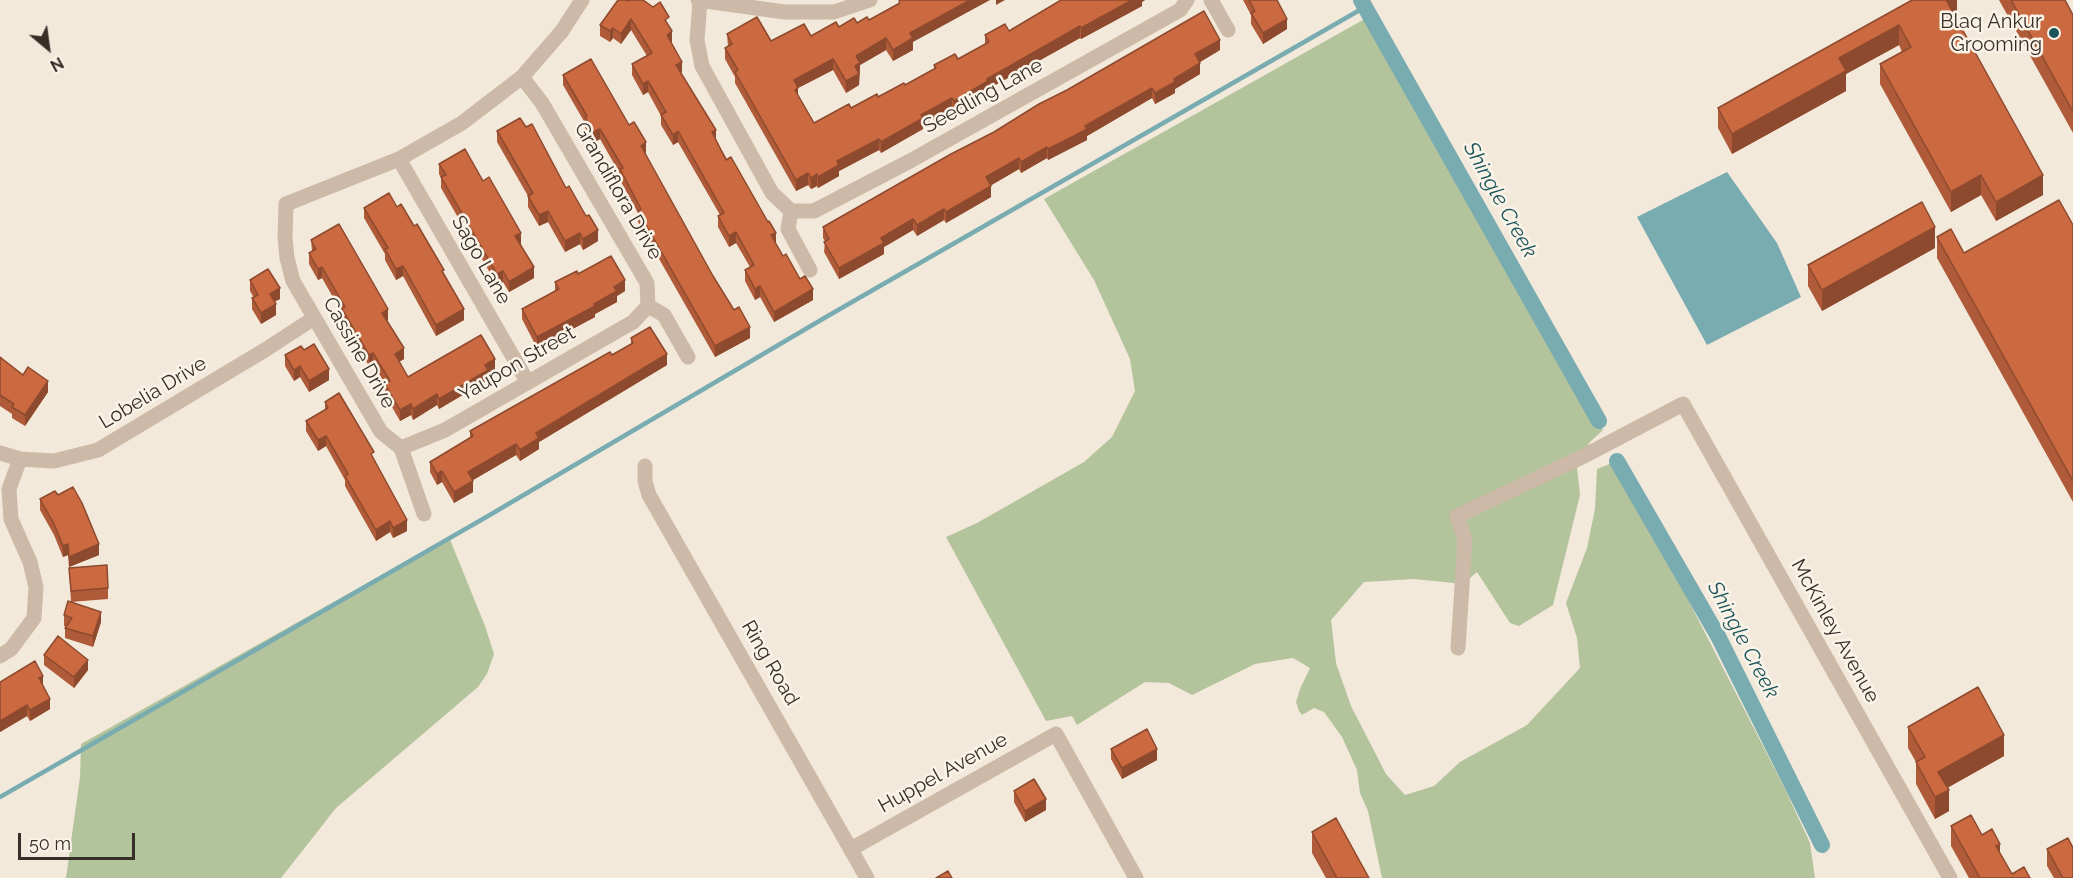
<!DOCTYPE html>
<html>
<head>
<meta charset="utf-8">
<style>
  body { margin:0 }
  #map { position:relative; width:2073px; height:878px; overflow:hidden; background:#f3e9db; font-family:Raleway,sans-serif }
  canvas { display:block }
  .north { position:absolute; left:18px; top:18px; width:60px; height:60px; -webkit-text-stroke:4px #faf3e8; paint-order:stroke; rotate:151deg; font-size:16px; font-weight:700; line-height:24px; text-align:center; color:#382e28 }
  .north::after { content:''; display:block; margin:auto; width:21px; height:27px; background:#382e28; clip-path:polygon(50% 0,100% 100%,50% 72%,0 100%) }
  .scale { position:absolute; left:18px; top:833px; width:117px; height:27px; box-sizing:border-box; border:3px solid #382e28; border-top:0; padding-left:8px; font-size:18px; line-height:21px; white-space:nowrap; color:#382e28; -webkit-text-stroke:4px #faf3e8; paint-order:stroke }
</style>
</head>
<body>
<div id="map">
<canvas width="2073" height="878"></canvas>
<div class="north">N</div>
<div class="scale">50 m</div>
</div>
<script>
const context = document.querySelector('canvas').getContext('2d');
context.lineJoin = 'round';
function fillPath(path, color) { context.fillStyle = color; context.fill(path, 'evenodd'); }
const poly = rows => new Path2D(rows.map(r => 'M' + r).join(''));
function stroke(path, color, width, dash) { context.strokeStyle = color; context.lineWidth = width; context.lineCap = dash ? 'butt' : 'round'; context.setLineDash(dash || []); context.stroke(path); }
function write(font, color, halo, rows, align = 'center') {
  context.font = font + ' Raleway,sans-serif'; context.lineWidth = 5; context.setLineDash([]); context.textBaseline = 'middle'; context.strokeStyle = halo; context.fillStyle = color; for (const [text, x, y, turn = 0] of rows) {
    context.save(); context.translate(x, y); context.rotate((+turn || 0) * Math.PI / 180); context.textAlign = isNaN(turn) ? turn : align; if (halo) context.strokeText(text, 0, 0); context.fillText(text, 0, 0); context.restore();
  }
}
fillPath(poly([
  [1370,16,1603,430,1589,443,1577,468,1580,495,1553,605,1519,626,1510,623,1477,572,1463,584,1414,579,1364,582,1331,620,1336,663,1351,706,1386,774,1405,795,1434,786,1460,762,1527,725,1580,668,1577,638,1566,603,1587,548,1595,509,1597,469,1617,461,1785,789,1810,843,1815,878,1382,878,1368,811,1360,793,1357,770,1342,737,1324,712,1314,708,1302,715,1299,711,1296,702,1300,689,1310,668,1293,658,1255,664,1192,695,1169,683,1145,682,1077,725,1072,716,1046,721,946,537,977,523,1084,462,1112,437,1135,391,1130,359,1094,280,1044,199],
  [449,537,485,626,494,654,487,674,478,687,336,808,281,878,66,878,80,777,81,744]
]), '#b3c39b');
fillPath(poly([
  [1727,172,1777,243,1801,297,1707,345,1637,217]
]), '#79acb1');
stroke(poly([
  [0,797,488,516,826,317,1365,7]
]), '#79acb1', 4.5);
stroke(poly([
  [1361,0,1599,421],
  [1617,461,1718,636,1822,845]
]), '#79acb1', 16);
stroke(poly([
  [698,0,785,12,834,12,870,0],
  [1211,0,1228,30],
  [700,1,697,40,702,66,772,193,791,211],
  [522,77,542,103,647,283,648,306,664,315,688,357],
  [399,159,527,381],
  [791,211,814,211,910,161,1180,10,1187,0],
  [791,211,788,229,810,270],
  [401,448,445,430,633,322,648,306],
  [0,453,20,459,54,461,98,450,265,350,314,318],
  [645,466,645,481,649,495,867,878],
  [424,514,401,448,381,432,293,281,287,258,285,237,286,204,399,159,462,123,522,77,562,31,582,0],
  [1458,648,1465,539,1457,516,1582,457,1683,404,1950,878],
  [0,656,11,649,34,618,36,587,30,562,11,519,9,489,20,459],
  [851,849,1056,734,1136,878]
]), '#ccb9a7', 15);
fillPath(poly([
  [618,0,669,26,672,42,671,43,682,72,681,73,716,140,783,256,800,279,813,300,774,322,760,297,755,300,745,281,745,270,750,267,736,243,729,247,718,227,718,216,720,215,678,142,673,145,661,125,661,116,648,92,643,95,632,75,632,64,647,56,631,30,621,44,613,38,610,42,600,36,600,25],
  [1061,0,1145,0,1142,2,1142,6,1081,39,1080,38,988,89,988,92,954,112,952,110,923,125,923,129,881,153,879,150,839,171,839,176,818,188,817,186,811,189,808,185,796,191,735,83,735,77,725,59,725,48,728,47,727,34,771,41,811,36,839,27,869,20,899,3,899,1,913,42,913,50,893,61,886,50,860,65,859,85,846,93,833,70,798,88,798,95,814,123,905,85,934,69,934,65,958,59,985,44,985,35,1009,31],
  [1243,0,1277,0,1287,29,1263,44,1251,24,1251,15],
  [1912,0,1957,0,1957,12,1954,14,2043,195,1996,221,1981,195,1951,212,1880,84,1880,64,1902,52,1899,45,1846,74,1846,91,1732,154,1718,128,1718,108],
  [1999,0,2065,0,2073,15,2073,133],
  [1220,50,1200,62,1200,74,1175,89,1175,93,1155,104,1152,98,1087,136,1087,140,1048,160,1047,158,1021,173,1019,169,990,186,991,197,946,223,944,220,917,236,913,230,884,247,884,254,839,279,824,252,825,241,823,238,823,227],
  [563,75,629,125,646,153,645,154,713,276,750,338,715,357,638,222,638,213,620,180,620,174,600,139,593,143,585,128,585,123,563,85],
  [526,127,566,188,598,241,583,250,580,244,565,252,548,222,539,226,528,207,528,196,497,142,497,131],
  [439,164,521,244,534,278,509,292,503,282,497,285,441,188,441,178,439,174],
  [397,207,414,226,444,275,464,320,436,336,403,276,396,280,385,260,385,254,364,218,364,208],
  [2073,225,2073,502,1937,258,1937,237,1964,253],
  [311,240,388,320,387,321,404,359,399,362,408,377,495,370,488,374,488,380,439,409,437,405,413,420,411,415,400,421,385,395,385,384,373,364,369,366,342,320,342,313,322,278,318,280,309,264,309,253,312,251],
  [1935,248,1822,311,1808,286,1808,265],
  [578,274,625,291,617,296,617,302,595,314,595,317,537,348,522,319,522,309,555,291,555,282],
  [250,280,280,299,275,301,276,315,261,324,252,309,252,298,254,298,250,291],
  [631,338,667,365,539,442,539,449,520,461,516,455,473,480,473,492,454,503,442,482,437,485,430,472,430,462,470,438,470,431,631,344],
  [285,355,329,380,309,392,300,377,294,381,285,366],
  [0,357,23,375,48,392,25,426,12,418,12,414,0,406],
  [325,402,374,459,407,531,393,538,390,532,376,541,345,486,345,480,326,446,318,451,306,431,306,421,325,410],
  [58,495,99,555,69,567,68,555,63,557,54,535,40,510,40,499],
  [69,568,108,588,108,599,71,602,101,622,93,647,65,638,65,628,66,626,64,626,64,615,71,602],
  [44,655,88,670,74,688,44,665],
  [0,682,43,686,50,709,30,721,27,716,0,732],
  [1908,727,2004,756,1947,788,1949,811,1935,819,1916,784,1916,762,1908,748],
  [1111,749,1157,760,1122,779,1111,759],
  [1014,791,1046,810,1025,822,1014,802],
  [1951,826,1982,835,2000,853,2012,874,2030,878,1969,878,1951,846],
  [1312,832,1369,878,1326,878,1312,853],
  [2047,849,2073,878,2054,878,2047,866]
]), '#af5a38');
fillPath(poly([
  [970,0,990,0,913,42,913,50,893,61,893,50,910,33],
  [996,0,1005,0,996,5],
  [1132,0,1145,0,1142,2,1142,6,1081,39,1081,28],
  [1946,0,1957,0,1957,12,1946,19],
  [631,19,631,30,621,44,621,34],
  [1287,19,1287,29,1263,44,1263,33],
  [1899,25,1899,45,1846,74,1846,91,1732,154,1732,134,1839,58],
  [1080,26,1080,38,988,89,988,92,954,112,954,101,987,79],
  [613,28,613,38,610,42,610,31],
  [672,31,672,42,667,46,667,35],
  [886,38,886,50,860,65,859,85,846,93,846,81,856,56],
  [1220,40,1220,50,1195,65,1195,54],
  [833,59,833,70,798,88,798,99,795,101,794,80],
  [682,62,682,72,676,76,676,65],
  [1200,63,1200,74,1175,89,1175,93,1155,104,1155,93,1174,79],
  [648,81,648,92,643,95,643,84],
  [1152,88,1152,98,1087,136,1087,140,1048,160,1048,149,1085,126],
  [952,98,952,110,923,125,923,129,881,153,881,142,921,115],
  [600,129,600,139,593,143,593,132],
  [716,130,716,140,712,132],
  [678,131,678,142,673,145,673,135],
  [879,139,879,150,839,171,839,176,818,188,818,177,837,161],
  [646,142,646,153,641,157,641,146],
  [1047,147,1047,158,1021,173,1021,162],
  [1019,158,1019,169,986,188,986,177],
  [808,173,808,185,796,191,796,180],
  [817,174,817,186,811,189,811,178],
  [1981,175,1981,195,1951,212,1951,192],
  [2043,175,2043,195,1996,221,1996,202],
  [991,186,991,197,946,223,946,212],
  [944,209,944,220,917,236,917,225],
  [548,211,548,222,539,226,539,215],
  [913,219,913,230,884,247,884,254,839,279,839,268,881,238],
  [1935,227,1935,248,1822,311,1822,290],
  [598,230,598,241,583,250,583,239],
  [736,232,736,243,729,247,729,236],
  [521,233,521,244,515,247,515,236],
  [580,233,580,244,565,252,565,241],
  [776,233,776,244,771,235],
  [403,266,403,276,396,280,396,269],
  [322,267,322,278,318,280,318,269],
  [534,267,534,278,509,292,509,282],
  [503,271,503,282,497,285,497,274],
  [625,280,625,291,617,296,617,302,595,314,595,317,537,348,537,337,594,304,614,287],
  [760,286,760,297,755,300,755,289],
  [280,288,280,299,270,304,270,294],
  [813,289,813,300,774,322,774,312],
  [276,304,276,315,261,324,261,313],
  [388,309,388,320,382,324,382,313],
  [464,309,464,320,436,336,436,325],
  [750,327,750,338,715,357,715,346],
  [404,348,404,359,395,364,395,354],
  [373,353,373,364,369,366,369,355],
  [667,354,667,365,539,442,539,449,520,461,520,450,536,433],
  [495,359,495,370,488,374,488,380,439,409,439,399,485,365],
  [300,366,300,377,294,381,294,370],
  [329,369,329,380,309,392,309,381],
  [48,381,48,392,25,426,25,415],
  [437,394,437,405,413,420,413,409],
  [411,404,411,415,400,421,400,410],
  [326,436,326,446,318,451,318,440],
  [516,444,516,455,468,483,468,472],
  [442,471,442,482,437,485,437,474],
  [473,481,473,492,454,503,454,492],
  [407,520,407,531,393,538,393,528],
  [390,521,390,532,376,541,376,530],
  [68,544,68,555,63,557,63,546],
  [99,544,99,555,69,567,69,557],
  [101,612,101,622,93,647,93,636],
  [88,660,88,670,74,688,74,677],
  [43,676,43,687,39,678],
  [50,699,50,709,30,721,30,710],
  [27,705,27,716,0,732,0,721],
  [2004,735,2004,756,1938,793,1938,772],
  [1157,749,1157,760,1122,779,1122,768],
  [1949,790,1949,811,1935,819,1935,797],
  [1046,799,1046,810,1025,822,1025,811],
  [2000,844,2000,864,1996,846]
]), '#8e4a2e');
const building = poly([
  [618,0,627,0,629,1,630,0,643,0,653,7,660,2,669,17,665,20,672,31,667,35,682,62,676,65,716,130,712,132,726,160,731,157,768,222,769,221,776,233,771,235,783,256,786,254,800,279,805,276,813,289,774,312,760,286,755,289,745,270,754,265,736,232,729,236,718,216,724,213,678,131,673,135,661,115,666,112,648,81,643,84,632,64,652,53,631,19,621,34,613,28,610,31,600,25,618,0],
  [900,0,970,0,910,33,913,38,893,50,886,38,856,56,860,63,855,66,859,74,846,81,833,59,794,80,798,88,795,90,814,123,849,104,851,108,877,94,878,97,904,83,905,85,936,68,934,65,955,54,958,59,989,42,985,35,1005,24,1009,31,1061,0,1132,0,1081,28,1080,26,987,79,988,81,954,101,952,98,921,115,923,118,881,142,879,139,837,161,839,165,818,177,817,174,811,178,808,173,796,180,735,72,738,70,725,48,732,44,727,34,757,17,771,41,804,24,811,36,836,22,839,27,854,18,857,23,867,17,869,20,900,3,899,1,900,0],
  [1249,0,1277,0,1287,19,1263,33,1251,13,1255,11,1249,0],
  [1912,0,1946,0,2043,175,1996,202,1981,175,1951,192,1880,64,1911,47,1899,25,1839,58,1846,71,1732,134,1718,108,1912,0],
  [2011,0,2065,0,2073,15,2073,112,2011,0],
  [1204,11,1220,40,1195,54,1200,63,1174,79,1175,82,1155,93,1152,88,1085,126,1087,129,1074,136,1048,149,1047,147,1021,162,1019,158,986,177,991,186,946,212,944,209,917,225,913,219,881,238,884,243,839,268,824,242,829,239,823,227,951,154,994,132,1039,104,1067,90,1204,11],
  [591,59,629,125,634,122,646,142,641,146,713,276,734,310,739,307,750,327,715,346,638,211,641,209,620,169,623,168,600,129,593,132,585,117,587,116,563,75,591,59],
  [520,118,526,127,532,124,566,188,569,186,586,216,589,215,598,230,583,239,580,233,565,241,548,211,539,215,528,196,533,193,497,131,520,118],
  [465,149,483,181,489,177,521,233,515,236,534,267,509,282,503,271,497,274,441,177,446,175,439,164,465,149],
  [389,193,397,207,401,204,414,226,417,224,444,270,442,271,464,309,436,325,403,266,396,269,385,249,388,248,364,208,389,193],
  [2059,200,2073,225,2073,481,1937,237,1951,229,1964,253,2059,200],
  [1922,202,1935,227,1822,290,1808,265,1922,202],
  [339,224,388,309,382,313,404,348,395,354,408,377,481,335,495,359,485,365,488,370,439,399,437,394,413,409,411,404,400,410,385,384,390,381,373,353,369,355,342,309,345,307,322,267,318,269,309,253,316,249,311,240,339,224],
  [611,256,625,280,614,287,617,291,594,304,595,306,537,337,522,309,559,289,555,282,577,271,578,274,611,256],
  [268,269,280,288,270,294,276,304,261,313,252,298,258,295,250,280,268,269],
  [650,327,667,354,536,433,539,438,520,450,516,444,468,472,473,481,454,492,442,471,437,474,430,462,473,436,470,431,610,352,612,355,633,343,631,338,650,327],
  [314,344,329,369,309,381,300,366,294,370,285,355,301,346,304,350,314,344],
  [0,357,23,375,28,367,48,381,25,415,12,407,14,404,0,395,0,357],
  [339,393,374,452,371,454,407,520,393,528,390,521,376,530,345,476,348,474,326,436,318,440,306,421,328,408,325,402,339,393],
  [73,487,82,503,99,544,69,557,68,544,63,546,54,524,40,499,55,491,58,495,73,487],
  [107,565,108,588,71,591,69,568,107,565],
  [68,601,101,612,93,636,65,628,72,618,64,615,68,601],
  [58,636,88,660,74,677,44,655,58,636],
  [35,661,43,676,39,678,50,699,30,710,27,705,0,721,0,682,35,661],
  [1978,687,2004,735,1938,772,1949,790,1935,797,1916,762,1925,757,1908,727,1978,687],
  [1147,729,1157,749,1122,768,1111,749,1147,729],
  [1034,779,1046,799,1025,811,1014,791,1034,779],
  [1971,815,1982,835,1992,829,2000,844,1996,846,2012,874,2024,867,2030,878,1980,878,1951,826,1971,815],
  [1336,818,1369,878,1337,878,1312,832,1336,818],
  [2068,838,2073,848,2073,878,2063,878,2047,849,2068,838],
  [948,871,952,878,936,878,948,871]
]);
fillPath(building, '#cb6941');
stroke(building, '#8e4a2e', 1.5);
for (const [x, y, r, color] of [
  [2054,33,6,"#1b545b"]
]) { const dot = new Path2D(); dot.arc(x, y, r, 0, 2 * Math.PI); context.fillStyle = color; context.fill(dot); stroke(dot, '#faf3e8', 2); }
write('20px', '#382e28', '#faf3e8', [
  ["Blaq Ankur",2042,22],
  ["Grooming",2042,45]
], 'right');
write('20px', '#382e28', '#faf3e8', [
  ["Seedling Lane",983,96,-29],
  ["Grandiflora Drive",618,191,60],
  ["Sago Lane",481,260,60],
  ["Cassine Drive",359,353,60],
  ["Yaupon Street",517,364,-30],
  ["Lobelia Drive",153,393,-31],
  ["McKinley Avenue",1835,631,61],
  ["Ring Road",770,663,60],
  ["Huppel Avenue",943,773,-29]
]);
write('italic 21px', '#1b545b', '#faf3e8', [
  ["Shingle Creek",1500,200,61],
  ["Shingle Creek",1743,640,62]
]);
</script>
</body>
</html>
